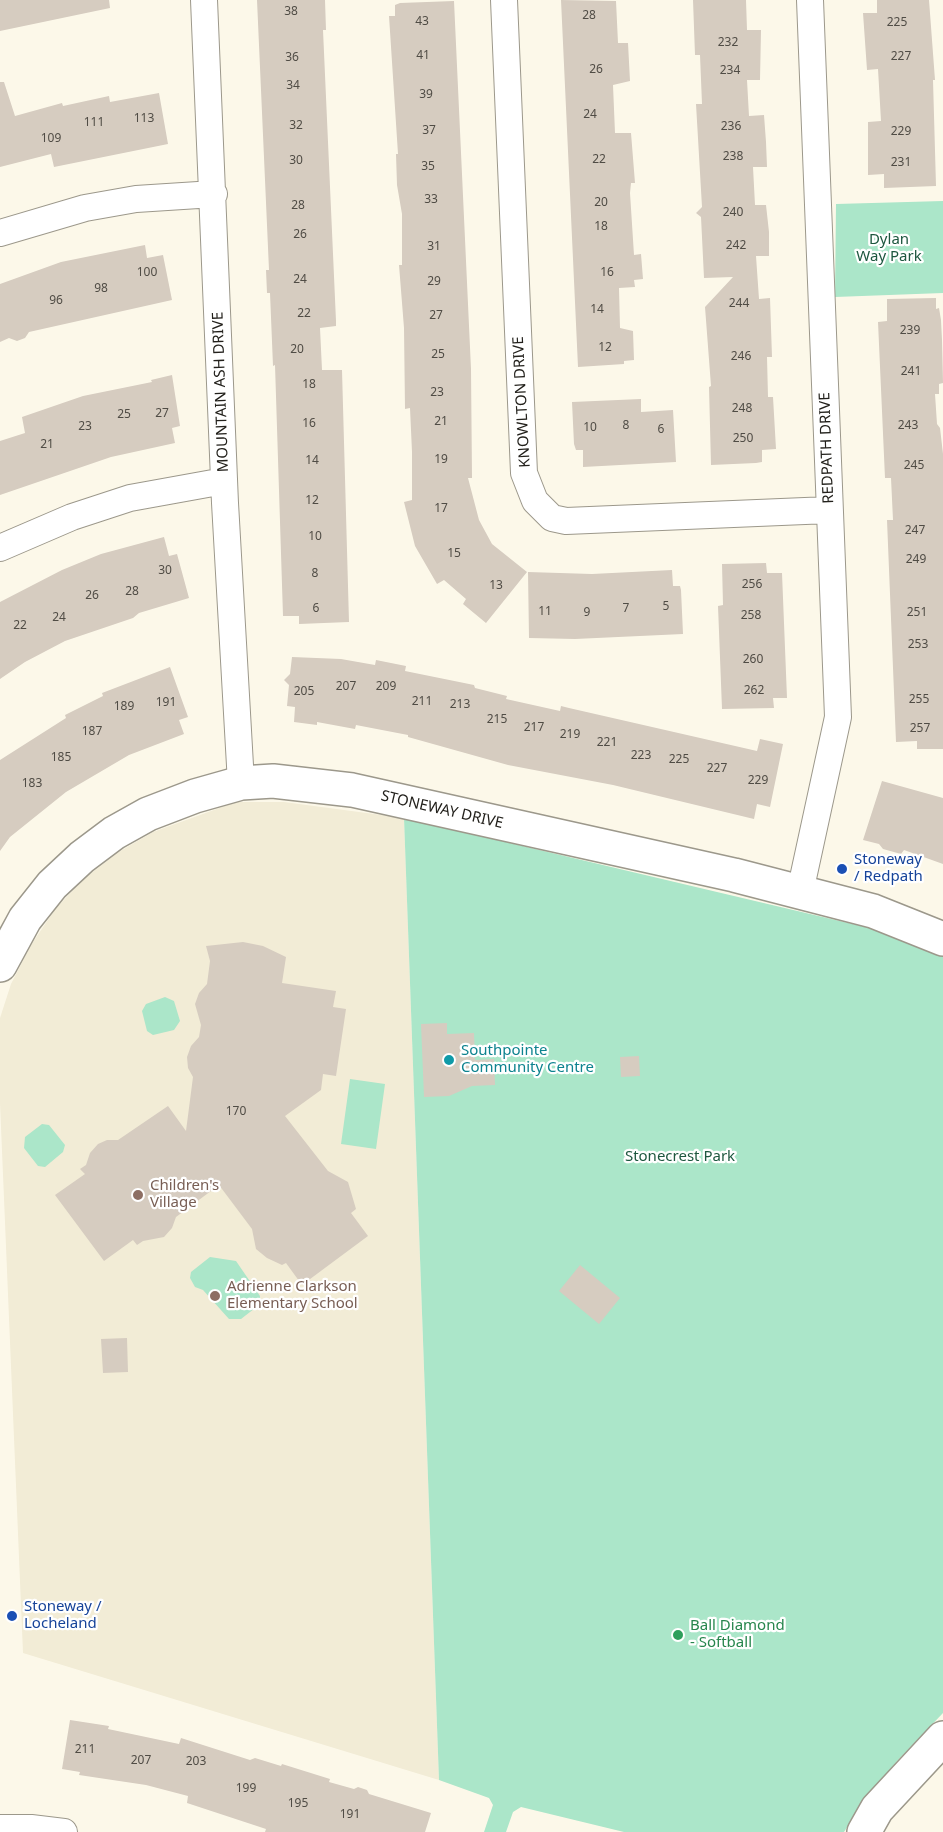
<!DOCTYPE html>
<html>
<head>
<meta charset="utf-8">
<style>
  body { margin:0 }
  canvas { display:block; background:#fcf8e9 }
</style>
</head>
<body>
<canvas width="943" height="1832"></canvas>
<script>
const context = document.querySelector('canvas').getContext('2d');
context.lineJoin = 'round';
function fillPath(path, color) { context.fillStyle = color; context.fill(path, 'evenodd'); }
const poly = rows => new Path2D(rows.map(r => 'M' + r).join(''));
function stroke(path, color, width, dash) { context.strokeStyle = color; context.lineWidth = width; context.lineCap = dash ? 'butt' : 'round'; context.setLineDash(dash || []); context.stroke(path); }
function write(font, color, halo, rows, align = 'center') {
  context.font = font + ' "Noto Sans",sans-serif'; context.lineWidth = 4.5; context.setLineDash([]); context.textBaseline = 'middle'; context.strokeStyle = halo; context.fillStyle = color; for (const [text, x, y, turn = 0] of rows) {
    context.save(); context.translate(x, y); context.rotate((+turn || 0) * Math.PI / 180); context.textAlign = isNaN(turn) ? turn : align; if (halo) context.strokeText(text, 0, 0); context.fillText(text, 0, 0); context.restore();
  }
}
fillPath(poly([
  [236,802,284,802,404,818,439,1780,23,1653,0,1103,0,1018,11,984,31,945,56,908,85,878,117,853,153,832]
]), '#f2ecd6');
fillPath(poly([
  [943,201,943,293,835,297,836,204],
  [404,818,882,931,943,955,943,1713,898,1760,866,1798,844,1832,624,1832,521,1807,513,1812,506,1832,484,1832,493,1805,489,1798,439,1780],
  [165,997,174,1001,180,1021,174,1030,153,1035,147,1031,142,1011,146,1004],
  [350,1079,385,1084,376,1149,341,1144],
  [42,1124,49,1125,65,1145,63,1152,45,1167,38,1166,24,1148,25,1137],
  [210,1257,236,1261,260,1296,259,1305,241,1319,229,1319,203,1290,195,1287,190,1278,191,1272]
]), '#abe6c9');
fillPath(poly([
  [0,0,109,0,110,8,0,31],
  [257,0,325,0,326,30,323,30,336,321,336,326,320,328,322,370,342,370,349,622,299,624,299,616,283,616,275,365,273,366,270,293,267,293,266,270,269,270],
  [561,0,616,1,618,43,628,43,630,81,613,85,615,133,631,133,635,183,631,183,630,193,634,255,641,254,643,279,634,280,635,287,619,288,620,328,633,331,634,360,624,361,624,364,578,367],
  [693,0,746,0,747,30,761,30,760,80,747,80,749,116,764,115,766,142,767,167,753,167,755,205,766,205,769,232,769,256,756,256,759,299,770,298,772,357,767,357,768,397,773,397,776,449,762,450,762,462,756,463,711,465,709,387,711,386,705,307,733,277,704,278,701,217,696,213,702,207,696,104,702,104,700,55,695,55],
  [877,0,929,0,935,80,933,80,936,186,884,188,884,174,868,175,868,122,881,121,878,69,867,70,863,13,877,13],
  [454,1,471,369,472,478,468,478,479,520,492,544,527,572,486,623,463,604,466,599,444,580,437,584,415,546,404,502,412,500,412,452,410,408,405,409,404,328,399,265,402,265,402,214,397,185,396,154,398,154,389,16,395,16,395,5,400,3],
  [0,82,4,82,15,116,62,103,63,106,109,96,110,102,159,93,168,144,54,167,51,154,0,167],
  [145,245,147,258,163,255,172,300,29,332,25,338,17,341,9,338,0,342,0,284,61,262],
  [936,298,936,309,939,308,941,320,942,340,943,383,939,384,939,394,935,394,937,424,940,428,943,454,943,749,917,749,917,741,896,742,887,520,893,520,891,478,885,478,878,322,887,321,887,299],
  [172,375,180,426,172,428,175,443,111,457,0,495,0,441,25,433,22,417,83,396,152,382,151,380],
  [641,399,641,412,673,410,676,462,583,467,583,450,576,450,574,444,572,402],
  [164,537,169,556,177,554,189,598,139,613,133,618,65,641,25,662,0,679,0,602,62,570,101,554],
  [766,563,767,573,782,573,787,698,773,698,774,708,722,709,718,606,723,605,722,564],
  [672,570,673,586,680,586,681,590,683,634,575,639,529,638,528,572,592,574],
  [292,657,341,659,375,665,376,660,406,666,405,671,474,685,475,688,507,696,506,699,560,711,561,706,569,708,757,751,760,739,783,744,770,807,757,804,754,819,613,785,508,765,408,737,408,735,356,725,355,729,317,722,317,725,294,722,295,707,287,706,289,685,284,680,290,674],
  [170,667,188,717,179,720,184,734,129,755,66,792,10,837,0,851,0,760,66,718,65,715,103,696,102,693],
  [882,781,943,798,943,864,904,850,901,854,883,849,879,844,863,840],
  [243,942,263,946,286,957,282,983,336,991,333,1007,346,1009,336,1076,323,1074,321,1090,285,1116,328,1171,348,1182,356,1209,351,1213,368,1236,302,1285,286,1263,282,1265,267,1258,256,1249,252,1229,219,1185,176,1217,172,1228,164,1237,143,1241,137,1245,133,1240,104,1261,55,1195,85,1174,80,1169,86,1165,90,1153,98,1144,107,1140,118,1140,168,1106,186,1131,193,1077,188,1068,187,1057,191,1046,199,1037,201,1025,195,1004,199,993,207,984,210,961,206,946],
  [447,1023,447,1034,474,1033,475,1060,494,1059,495,1085,472,1086,449,1096,424,1097,421,1024],
  [639,1056,640,1076,621,1077,620,1057],
  [580,1265,620,1298,599,1324,559,1291],
  [127,1338,128,1372,103,1373,101,1339],
  [70,1720,109,1726,108,1729,179,1744,181,1738,250,1760,255,1758,281,1766,282,1764,330,1779,329,1782,354,1789,358,1787,367,1790,369,1794,431,1813,425,1832,265,1832,266,1829,187,1803,188,1796,146,1785,79,1775,80,1772,62,1769]
]), '#d6ccc0');
const street = poly([
  [204,0,225,503,241,783],
  [504,0,524,473,535,501,552,518,566,521,829,510],
  [0,233,85,208,136,199,214,194],
  [0,548,72,517,130,498,224,481],
  [800,892,838,717,810,0],
  [0,1828,31,1828,64,1832]
]);
const secondary = poly([
  [0,965,25,919,52,885,82,857,114,833,148,814,195,796,241,783,273,781,352,790,734,875,873,911,943,939],
  [864,1832,877,1809,943,1738]
]);
stroke(street, '#9c988b', 28);
stroke(secondary, '#9c988b', 36);
stroke(street, '#fff', 26);
stroke(secondary, '#fff', 33);
for (const [x, y, r, color] of [
  [842,869,6,"#1a4fb4"],
  [449,1060,6,"#0f9aa8"],
  [138,1195,6,"#8d6e63"],
  [215,1296,6,"#8d6e63"],
  [12,1616,6,"#1a4fb4"],
  [678,1635,6,"#2e9e5b"]
]) { const dot = new Path2D(); dot.arc(x, y, r, 0, 2 * Math.PI); context.fillStyle = color; context.fill(dot); stroke(dot, '#fff', 2); }
write('12px', '#504c45', null, [
  ["38",291,12],
  ["28",589,16],
  ["43",422,22],
  ["225",897,23],
  ["232",728,43],
  ["41",423,56],
  ["227",901,57],
  ["36",292,58],
  ["26",596,70],
  ["234",730,71],
  ["34",293,86],
  ["39",426,95],
  ["24",590,115],
  ["113",144,119],
  ["111",94,123],
  ["32",296,126],
  ["236",731,127],
  ["37",429,131],
  ["229",901,132],
  ["109",51,139],
  ["238",733,157],
  ["22",599,160],
  ["30",296,161],
  ["231",901,163],
  ["35",428,167],
  ["33",431,200],
  ["20",601,203],
  ["28",298,206],
  ["240",733,213],
  ["18",601,227],
  ["26",300,235],
  ["242",736,246],
  ["31",434,247],
  ["100",147,273],
  ["16",607,273],
  ["24",300,280],
  ["29",434,282],
  ["98",101,289],
  ["96",56,301],
  ["244",739,304],
  ["14",597,310],
  ["22",304,314],
  ["27",436,316],
  ["239",910,331],
  ["12",605,348],
  ["20",297,350],
  ["25",438,355],
  ["246",741,357],
  ["241",911,372],
  ["18",309,385],
  ["23",437,393],
  ["248",742,409],
  ["27",162,414],
  ["25",124,415],
  ["21",441,422],
  ["16",309,424],
  ["8",626,426],
  ["243",908,426],
  ["23",85,427],
  ["10",590,428],
  ["6",661,430],
  ["250",743,439],
  ["21",47,445],
  ["19",441,460],
  ["14",312,461],
  ["245",914,466],
  ["12",312,501],
  ["17",441,509],
  ["247",915,531],
  ["10",315,537],
  ["15",454,554],
  ["249",916,560],
  ["30",165,571],
  ["8",315,574],
  ["256",752,585],
  ["13",496,586],
  ["28",132,592],
  ["26",92,596],
  ["5",666,607],
  ["6",316,609],
  ["7",626,609],
  ["11",545,612],
  ["9",587,613],
  ["251",917,613],
  ["258",751,616],
  ["24",59,618],
  ["22",20,626],
  ["253",918,645],
  ["260",753,660],
  ["207",346,687],
  ["209",386,687],
  ["262",754,691],
  ["205",304,692],
  ["255",919,700],
  ["211",422,702],
  ["191",166,703],
  ["213",460,705],
  ["189",124,707],
  ["215",497,720],
  ["217",534,728],
  ["257",920,729],
  ["187",92,732],
  ["219",570,735],
  ["221",607,743],
  ["223",641,756],
  ["185",61,758],
  ["225",679,760],
  ["227",717,769],
  ["229",758,781],
  ["183",32,784],
  ["170",236,1112],
  ["211",85,1750],
  ["207",141,1761],
  ["203",196,1762],
  ["199",246,1789],
  ["195",298,1804],
  ["191",350,1815]
]);
write('15px', '#1d573f', '#fff', [
  ["Dylan",889,240],
  ["Way Park",889,257],
  ["Stonecrest Park",680,1157]
]);
write('15px', '#23211c', '#fff', [
  ["MOUNTAIN ASH DRIVE",221,392,-92],
  ["KNOWLTON DRIVE",522,402,-93],
  ["REDPATH DRIVE",827,448,-92],
  ["STONEWAY DRIVE",442,810,13]
]);
write('15px', '#164399', '#fff', [
  ["Stoneway",854,860],
  ["/ Redpath",854,877],
  ["Stoneway /",24,1607],
  ["Locheland",24,1624]
], 'left');
write('15px', '#0d838f', '#fff', [
  ["Southpointe",461,1051],
  ["Community Centre",461,1068]
], 'left');
write('15px', '#785e54', '#fff', [
  ["Children's",150,1186],
  ["Village",150,1203],
  ["Adrienne Clarkson",227,1287],
  ["Elementary School",227,1304]
], 'left');
write('15px', '#27864d', '#fff', [
  ["Ball Diamond",690,1626],
  ["- Softball",690,1643]
], 'left');
</script>
</body>
</html>
